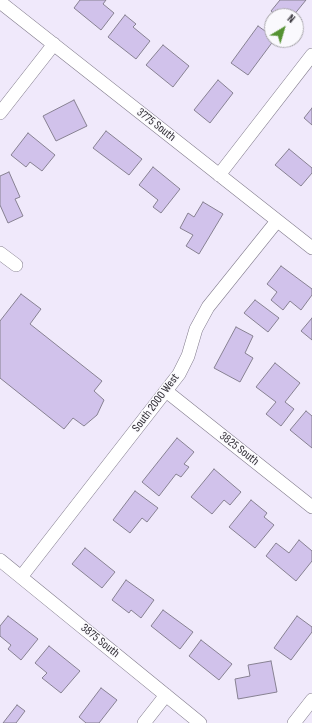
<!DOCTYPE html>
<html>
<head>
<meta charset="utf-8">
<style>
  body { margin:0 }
  #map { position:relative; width:312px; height:723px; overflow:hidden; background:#f0e9fb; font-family:"Sofia Sans Condensed",sans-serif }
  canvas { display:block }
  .north { position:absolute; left:264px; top:8px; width:40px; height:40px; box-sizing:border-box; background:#faf9fd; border:1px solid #a9a7ac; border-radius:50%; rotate:38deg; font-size:11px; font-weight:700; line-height:16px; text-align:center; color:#2f2c33 }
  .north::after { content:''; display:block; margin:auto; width:14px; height:18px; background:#559232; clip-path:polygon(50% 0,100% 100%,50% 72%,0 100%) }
</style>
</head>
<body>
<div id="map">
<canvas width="312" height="723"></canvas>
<div class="north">N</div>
</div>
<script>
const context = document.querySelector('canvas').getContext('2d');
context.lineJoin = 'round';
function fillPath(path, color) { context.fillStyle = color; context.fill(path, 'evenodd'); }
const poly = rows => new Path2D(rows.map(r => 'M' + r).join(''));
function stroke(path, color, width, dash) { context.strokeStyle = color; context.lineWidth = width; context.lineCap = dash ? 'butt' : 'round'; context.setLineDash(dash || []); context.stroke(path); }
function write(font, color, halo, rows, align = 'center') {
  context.font = font + ' "Sofia Sans Condensed",sans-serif'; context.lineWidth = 3; context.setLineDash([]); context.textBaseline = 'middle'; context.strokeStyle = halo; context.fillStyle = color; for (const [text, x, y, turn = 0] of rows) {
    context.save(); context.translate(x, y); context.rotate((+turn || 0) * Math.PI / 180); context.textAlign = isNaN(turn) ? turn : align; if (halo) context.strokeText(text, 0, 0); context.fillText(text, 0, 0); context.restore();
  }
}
const building = poly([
  [80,0,106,0,103,4,114,13,101,30,74,8,80,0],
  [280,0,306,0,293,16,277,16,271,11,280,0],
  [125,15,136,24,133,27,150,41,136,59,108,37,125,15],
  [258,26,272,36,272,40,274,40,248,75,231,63,258,26],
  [163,45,189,66,173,87,146,65,163,45],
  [218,80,233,93,210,123,194,110,218,80],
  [74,100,87,126,56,141,43,116,74,100],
  [312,108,312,125,304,118,312,108],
  [106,131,142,159,129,175,93,148,106,131],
  [28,133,55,155,42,171,30,162,26,167,11,155,28,133],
  [289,149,312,168,312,173,301,186,275,165,289,149],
  [153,167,180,189,161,213,153,207,158,200,139,185,153,167],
  [9,172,20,197,15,199,23,216,8,223,0,205,0,176,9,172],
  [203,202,223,214,199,254,186,246,193,235,180,228,188,213,194,217,203,202],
  [281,266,312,289,312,295,301,310,290,301,283,310,271,300,277,292,267,284,281,266],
  [21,294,41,309,30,324,102,381,94,391,104,400,97,415,84,426,73,418,64,429,0,378,0,321,21,294],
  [255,300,279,318,268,332,244,313,255,300],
  [312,318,312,340,301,331,312,318],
  [236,327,253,336,245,353,253,358,240,382,214,368,236,327],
  [275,363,300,383,285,402,294,409,281,426,266,414,276,402,256,387,275,363],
  [306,411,312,416,312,448,290,430,306,411],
  [177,438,194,452,184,464,189,467,181,477,176,474,159,496,142,482,177,438],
  [214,469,241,492,230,505,224,500,212,514,191,497,214,469],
  [135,491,158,508,147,522,142,518,130,533,113,520,135,491],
  [251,500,267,513,264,517,274,525,255,548,229,527,251,500],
  [299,540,312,551,312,561,296,581,266,556,276,543,289,553,299,540],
  [85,548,115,572,102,588,72,564,85,548],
  [126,580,154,600,141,618,131,610,129,613,112,600,126,580],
  [163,610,193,632,180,649,151,626,163,610],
  [8,616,38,639,21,660,8,649,11,645,0,636,0,626,8,616],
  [297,616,312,627,312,632,291,660,274,648,297,616],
  [201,640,232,664,219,680,189,656,201,640],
  [49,646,80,671,61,693,42,678,47,673,35,663,49,646],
  [271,661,277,692,238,699,235,679,250,676,248,665,271,661],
  [101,688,117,700,99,723,86,723,79,717,101,688],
  [17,705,25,711,16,723,3,723,17,705]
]);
fillPath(building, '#d1c2eb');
stroke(building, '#878192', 1);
const minor = poly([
  [0,2,312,248],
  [0,113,54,44],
  [219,175,312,55],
  [0,253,16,265],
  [166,391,312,507],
  [0,560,200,723],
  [21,577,179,374,188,356,196,329,208,307,277,221],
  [144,723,166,695],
  [294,723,312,700]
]);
stroke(minor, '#827c8c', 14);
stroke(minor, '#fff', 13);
write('12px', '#2f2c33', '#faf9fd', [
  ["3775 South",156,125,38],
  ["South 2000 West",156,403,-53],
  ["3825 South",239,449,38],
  ["3875 South",100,641,39]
]);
</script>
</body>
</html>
